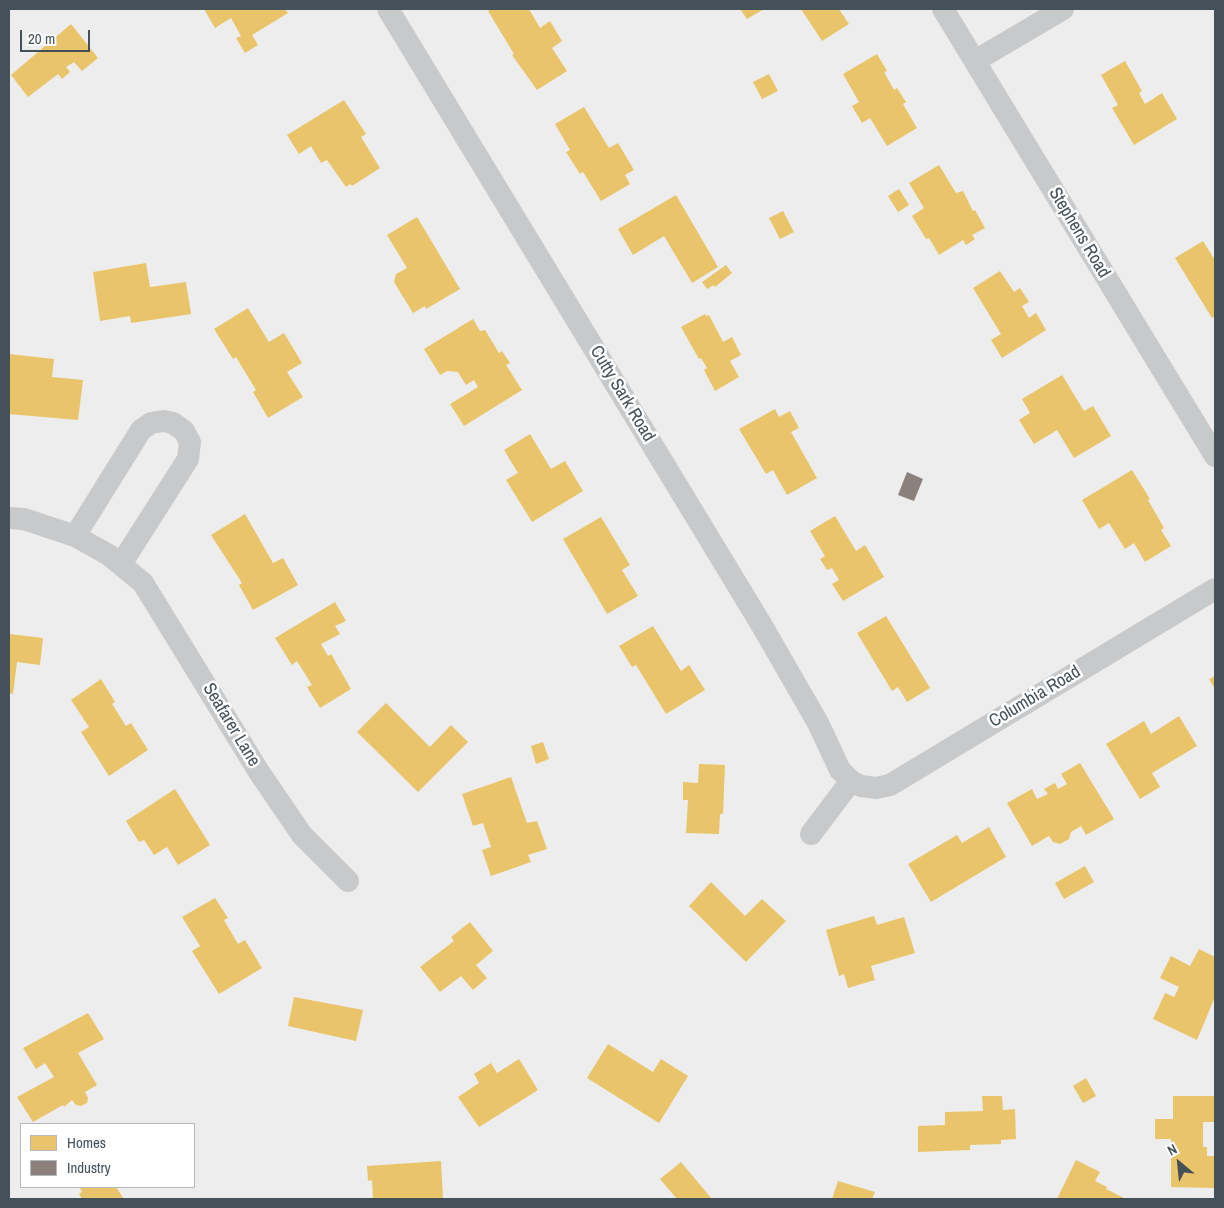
<!DOCTYPE html>
<html>
<head>
<meta charset="utf-8">
<style>
  body { margin:0 }
  #map { position:relative; width:1224px; height:1208px; overflow:hidden; background:#eeeded; font-family:"Archivo Narrow",sans-serif }
  canvas { display:block }
  .frame { position:absolute; inset:0; border:10px solid #455158; pointer-events:none }
  .legend { position:absolute; left:20px; top:1123px; width:175px; height:65px; box-sizing:border-box; background:#fff; border:1px solid #b5b9bc; margin:0; padding:6px 9px; list-style:none; font-size:15px; color:#455158 }
  .legend li { display:flex; align-items:center; gap:10px; height:25px }
  .legend b { width:25px; border:1px solid #b5b9bc }
  .north { position:absolute; left:1154px; top:1138px; width:50px; height:50px; -webkit-text-stroke:4px #fff; paint-order:stroke; rotate:332deg; font-size:14px; font-weight:700; line-height:20px; text-align:center; color:#455158 }
  .north::after { content:''; display:block; margin:auto; width:18px; height:22px; background:#455158; clip-path:polygon(50% 0,100% 100%,50% 72%,0 100%) }
  .scale { position:absolute; left:20px; top:30px; width:70px; height:22px; box-sizing:border-box; border:2px solid #455158; border-top:0; padding-left:6px; font-size:15px; line-height:18px; white-space:nowrap; color:#455158; -webkit-text-stroke:4px #fff; paint-order:stroke }
</style>
</head>
<body>
<div id="map">
<canvas width="1224" height="1208"></canvas>
<div class="frame"></div>
<ul class="legend">
<li><b style="height:14px;background:#e9c46a"></b>Homes</li>
<li><b style="height:14px;background:#8a817c"></b>Industry</li>
</ul>
<div class="north">N</div>
<div class="scale">20 m</div>
</div>
<script>
const context = document.querySelector('canvas').getContext('2d');
context.lineJoin = 'round';
function fillPath(path, color) { context.fillStyle = color; context.fill(path, 'evenodd'); }
const poly = rows => new Path2D(rows.map(r => 'M' + r).join(''));
function stroke(path, color, width, dash) { context.strokeStyle = color; context.lineWidth = width; context.lineCap = dash ? 'butt' : 'round'; context.setLineDash(dash || []); context.stroke(path); }
function write(font, color, halo, rows, align = 'center') {
  context.font = font + ' "Archivo Narrow",sans-serif'; context.lineWidth = 5; context.setLineDash([]); context.textBaseline = 'middle'; context.strokeStyle = halo; context.fillStyle = color; for (const [text, x, y, turn = 0] of rows) {
    context.save(); context.translate(x, y); context.rotate((+turn || 0) * Math.PI / 180); context.textAlign = isNaN(turn) ? turn : align; if (halo) context.strokeText(text, 0, 0); context.fillText(text, 0, 0); context.restore();
  }
}
fillPath(poly([
  [204,9,285,9,288,13,252,35,258,45,245,53,236,38,241,36,231,18,215,28],
  [492,9,529,9,540,28,550,21,562,41,552,48,567,71,537,90,512,55,514,54,488,11],
  [740,9,764,9,747,19],
  [801,9,839,9,849,24,822,41],
  [71,24,98,58,82,71,74,62,66,67,70,72,62,79,58,74,28,97,11,75],
  [877,54,887,71,884,72,894,90,897,88,906,102,903,104,917,128,887,146,870,118,862,123,852,106,859,102,843,74],
  [1125,61,1142,91,1139,93,1145,104,1162,93,1177,119,1134,145,1112,108,1118,105,1101,75],
  [769,74,778,91,762,99,753,82],
  [344,100,366,134,361,137,380,168,352,186,350,184,346,187,327,160,321,163,311,146,299,154,287,135],
  [584,107,609,148,618,143,634,170,625,175,630,184,601,201,583,172,580,174,566,152,570,150,555,124],
  [939,165,956,193,963,191,973,211,975,210,985,228,972,235,975,239,966,245,963,240,939,255,929,238,926,239,912,216,924,208,909,183],
  [899,189,909,205,898,212,888,196],
  [676,195,718,267,692,283,664,236,633,255,618,229],
  [783,211,794,232,780,239,769,218],
  [417,217,460,289,426,309,425,306,413,313,394,282,396,274,407,268,387,235],
  [1203,241,1215,260,1215,316,1212,318,1175,258],
  [146,263,150,287,186,282,191,314,131,323,130,316,100,321,93,272],
  [726,265,732,273,715,287,714,285,707,289,702,282],
  [1000,271,1014,292,1020,288,1029,302,1022,306,1029,318,1036,313,1046,330,1002,358,991,340,1001,334,973,288],
  [248,308,269,342,284,333,302,363,287,372,303,397,268,418,253,392,256,390,236,357,233,359,214,329],
  [705,314,706,316,709,315,723,342,732,337,741,355,730,361,739,377,715,391,704,370,707,368,701,358,699,359,681,327],
  [473,319,480,331,485,330,499,353,502,351,510,363,506,365,522,390,464,426,450,404,478,387,474,380,466,385,458,372,447,371,440,375,424,349],
  [9,354,54,359,52,377,83,380,78,420,9,414],
  [1062,375,1084,411,1093,406,1111,436,1074,458,1057,430,1034,444,1019,420,1030,413,1022,399],
  [775,409,779,417,790,411,799,428,791,432,817,478,787,495,773,470,766,474,739,429],
  [530,434,551,469,565,461,583,491,532,522,506,480,518,473,504,450],
  [1132,470,1150,499,1148,500,1164,528,1161,530,1171,546,1145,562,1134,543,1125,549,1109,523,1099,529,1082,500],
  [245,514,273,563,283,558,298,585,253,610,239,585,242,583,211,535],
  [835,516,856,551,865,545,884,577,843,601,832,584,839,580,832,568,827,570,820,559,825,556,810,531],
  [601,517,630,565,622,570,638,596,607,614,563,539],
  [335,602,346,621,335,626,340,634,321,644,328,656,331,654,351,689,320,708,307,687,312,685,297,661,292,665,275,638],
  [886,616,930,688,907,702,898,687,892,691,857,633],
  [653,626,681,671,689,665,705,690,666,714,636,665,632,667,619,646],
  [9,634,43,638,40,665,17,662,13,694,9,693],
  [1215,676,1215,689,1209,679],
  [101,679,115,702,112,704,126,726,131,723,148,750,109,776,81,732,89,727,71,700],
  [386,703,430,747,451,725,468,742,418,792,357,732],
  [1179,716,1197,746,1152,773,1160,787,1140,799,1106,744,1144,721,1151,734],
  [543,742,549,759,536,764,531,746],
  [1080,763,1114,819,1086,835,1081,826,1071,832,1069,839,1060,844,1053,842,1049,836,1032,846,1007,803,1032,789,1037,799,1048,794,1044,789,1055,783,1058,789,1067,784,1061,774],
  [699,764,725,765,723,814,720,814,719,834,686,833,688,800,683,800,683,782,698,783],
  [511,777,527,823,537,821,547,849,528,855,531,862,491,876,482,850,491,847,483,823,473,826,462,794],
  [175,789,210,845,178,865,167,847,154,855,144,840,139,842,126,821],
  [989,827,1006,857,931,902,908,864,957,835,962,843],
  [1085,866,1094,882,1064,899,1055,883],
  [711,882,745,916,762,899,786,921,746,962,689,906],
  [215,898,228,918,224,920,238,944,245,940,262,968,219,994,192,951,200,946,182,917],
  [874,916,877,925,904,917,915,953,871,966,875,980,848,988,844,974,839,976,826,930],
  [470,922,493,951,476,965,487,978,473,990,461,976,440,992,420,967,454,941,451,937],
  [1199,949,1215,957,1215,997,1197,1040,1153,1019,1165,993,1174,997,1179,987,1160,978,1171,956,1190,966],
  [294,997,363,1010,356,1041,288,1026],
  [88,1013,104,1039,78,1053,97,1085,85,1092,88,1098,87,1103,81,1106,76,1105,72,1100,64,1107,63,1105,33,1122,17,1097,54,1077,45,1063,36,1069,23,1048],
  [608,1044,653,1072,661,1059,688,1076,659,1123,587,1078],
  [519,1059,538,1090,479,1127,458,1097,479,1083,474,1074,491,1063,497,1073],
  [1086,1078,1096,1096,1083,1103,1073,1086],
  [982,1096,1002,1096,1003,1110,1015,1109,1016,1139,1001,1140,1001,1144,970,1145,970,1150,918,1152,918,1126,945,1125,945,1112,983,1111],
  [1173,1096,1215,1096,1215,1122,1203,1122,1203,1147,1207,1147,1207,1156,1214,1156,1214,1188,1171,1187,1171,1139,1155,1139,1155,1119,1173,1119],
  [1076,1160,1100,1172,1095,1181,1107,1187,1106,1189,1126,1199,1057,1199],
  [441,1161,443,1198,373,1199,372,1180,368,1181,367,1166],
  [681,1162,712,1199,677,1199,660,1179],
  [838,1181,875,1192,872,1199,832,1199],
  [79,1187,116,1187,124,1199,82,1199,79,1194,82,1192]
]), '#e9c46a');
fillPath(poly([
  [907,472,923,479,914,501,898,495]
]), '#8a817c');
stroke(poly([
  [388,9,761,624,818,723,840,770,851,781,861,786,876,788,890,785,1215,589],
  [943,9,1215,456],
  [975,61,1063,9],
  [9,518,24,519,75,536,109,555,143,583,259,772,302,835,348,881],
  [75,536,141,430,151,423,164,421,173,423,184,431,190,442,188,459,121,564],
  [811,834,851,781]
]), '#c7c9cb', 22);
write('18px', '#455158', '#fff', [
  ["Stephens Road",1079,233,59],
  ["Cutty Sark Road",622,394,59],
  ["Columbia Road",1035,697,-31],
  ["Seafarer Lane",231,725,59]
]);
</script>
</body>
</html>
